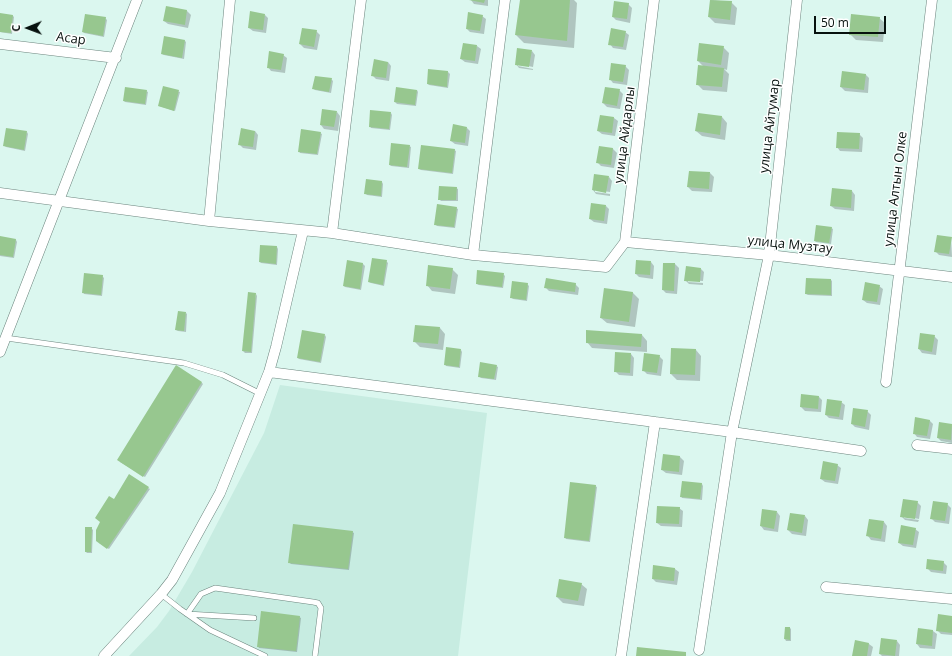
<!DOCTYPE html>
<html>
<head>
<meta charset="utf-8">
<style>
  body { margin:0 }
  #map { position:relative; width:952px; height:656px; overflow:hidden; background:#dbf7ef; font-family:"Open Sans",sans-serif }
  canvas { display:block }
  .north { position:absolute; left:8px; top:8px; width:40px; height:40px; -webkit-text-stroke:3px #fff; paint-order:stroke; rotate:269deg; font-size:11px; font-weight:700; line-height:16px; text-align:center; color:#07110e }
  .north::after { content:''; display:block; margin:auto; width:14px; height:18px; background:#07110e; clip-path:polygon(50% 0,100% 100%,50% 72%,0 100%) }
  .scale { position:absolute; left:814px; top:16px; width:72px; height:18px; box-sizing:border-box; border:2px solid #07110e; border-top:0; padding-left:5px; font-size:12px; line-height:14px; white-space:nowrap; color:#07110e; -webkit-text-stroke:3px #fff; paint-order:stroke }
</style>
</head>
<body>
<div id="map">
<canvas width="952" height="656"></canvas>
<div class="north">С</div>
<div class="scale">50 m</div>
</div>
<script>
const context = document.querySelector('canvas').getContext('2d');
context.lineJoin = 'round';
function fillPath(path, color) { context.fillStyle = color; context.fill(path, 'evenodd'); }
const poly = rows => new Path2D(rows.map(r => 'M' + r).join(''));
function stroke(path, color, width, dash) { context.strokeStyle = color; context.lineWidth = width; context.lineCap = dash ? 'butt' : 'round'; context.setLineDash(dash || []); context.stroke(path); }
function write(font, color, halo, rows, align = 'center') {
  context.font = font + ' "Open Sans",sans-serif'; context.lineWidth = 3; context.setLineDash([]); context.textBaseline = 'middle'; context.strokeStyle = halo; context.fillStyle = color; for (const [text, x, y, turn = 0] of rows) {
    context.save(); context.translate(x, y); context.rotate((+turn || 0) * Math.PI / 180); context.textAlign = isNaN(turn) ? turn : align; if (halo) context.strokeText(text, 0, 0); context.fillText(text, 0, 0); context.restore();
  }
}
fillPath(poly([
  [280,385,487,413,458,656,129,656,157,627,169,611,192,572,264,433]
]), '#c7ece1');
fillPath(poly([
  [471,0,488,0,488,6,474,4],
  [521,0,574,0,577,3,574,48,524,43,516,35],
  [711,0,731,2,737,8,735,25,715,23,709,17],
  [628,4,632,8,630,23,616,20,613,17],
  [167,7,187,11,191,15,188,28,168,24,164,21],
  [0,14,13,16,14,17,12,34,0,32],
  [265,15,268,18,266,33,253,31,249,28],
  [482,16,486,19,484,34,470,32,467,29],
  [105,18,107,20,104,37,84,33,83,32],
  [879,18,885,23,883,42,856,40,850,34],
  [316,31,320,35,317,50,304,48,300,44],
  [625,32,629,35,626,50,613,48,610,44],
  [165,37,185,41,186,42,184,59,164,55,162,54],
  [477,46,481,49,478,64,465,62,461,59],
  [723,47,729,53,727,70,724,69,729,74,727,92,703,90,697,84,704,67,698,61],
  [532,51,535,55,533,67,518,64,518,66,533,69,533,70,519,68,516,64],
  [283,55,287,58,285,73,271,71,268,67],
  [388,62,391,66,389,81,376,79,372,75],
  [625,66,629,70,627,85,613,83,610,79],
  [429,70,448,72,450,74,448,88,429,85,428,84],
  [865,74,869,78,868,93,845,91,841,87],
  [331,79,333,81,331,93,315,90,314,89],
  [164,87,180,92,175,111,159,106],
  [417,90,418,92,416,106,397,104,395,102],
  [619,90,623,94,620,109,607,107,603,103],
  [146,91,148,92,146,105,125,102,124,101],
  [337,112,340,116,338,131,324,129,321,125],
  [391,113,392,115,390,130,371,128,370,126],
  [601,116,614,118,618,121,615,136,602,134,598,131],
  [722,117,727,123,725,140,702,136,696,131],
  [467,128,470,131,468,146,455,144,451,141],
  [255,131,258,135,256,150,243,148,239,144],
  [27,132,28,134,25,151,6,147,4,145],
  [320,133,322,134,318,155,300,153,299,151],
  [859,134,863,138,862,152,840,151,837,147],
  [409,146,411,147,409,168,391,166,390,165],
  [600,147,613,149,617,153,614,168,601,166,597,162],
  [454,150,456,151,453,174,421,170,419,169],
  [710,173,714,177,712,192,692,191,688,187],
  [609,177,612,181,610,192,595,190,595,192,610,194,610,196,596,194,593,190],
  [382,182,383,184,382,197,367,195,365,193],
  [456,188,458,189,458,201,441,201,439,199],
  [852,191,855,195,854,211,835,209,831,206],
  [606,206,609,209,607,224,594,222,590,219],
  [456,208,458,209,455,228,437,226,435,224],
  [831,228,833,229,831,244,816,242,815,241],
  [0,237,16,240,17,242,14,258,0,256],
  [951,238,952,257,939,255,935,251],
  [277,247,278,249,277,265,261,263,260,262],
  [386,261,388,263,384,286,371,283,369,282],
  [348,262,363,264,365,266,361,290,345,287,344,286],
  [651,262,654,266,653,279,639,277,636,274],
  [664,264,675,264,679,268,677,294,666,293,663,290],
  [452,269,458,275,455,294,432,291,427,285],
  [701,269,704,272,703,281,688,280,688,282,703,283,703,285,689,284,685,280],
  [503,274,505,276,503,288,479,285,477,284],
  [102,276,104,278,102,296,84,294,83,292],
  [831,280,832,281,832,296,808,295,806,294],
  [527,284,529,286,527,301,513,299,511,297],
  [575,284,579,288,578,295,549,291,545,287],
  [879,286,883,289,880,305,867,303,863,300],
  [605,289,633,293,639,299,635,327,607,323,601,318],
  [256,294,257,296,252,353,245,353,243,351],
  [186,313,187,314,186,332,178,331,176,330],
  [440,328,445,334,443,350,420,347,414,341],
  [325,335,326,337,321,363,299,359,298,358],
  [642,335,647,341,647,352,592,348,587,342],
  [934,336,938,340,936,355,922,353,919,349],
  [461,350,462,352,460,368,446,366,445,364],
  [696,350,701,356,700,381,677,380,671,374],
  [631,354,634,358,633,376,619,375,615,371],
  [659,356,663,360,661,376,647,374,643,370],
  [496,366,498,367,496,380,481,378,479,376],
  [201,382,203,384,145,477,120,462],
  [819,397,822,400,821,412,805,411,801,407],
  [841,402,845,405,843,420,829,418,826,415],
  [867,411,871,415,869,430,855,427,852,424],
  [929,420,933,424,930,439,917,437,914,433],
  [940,423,952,425,952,443,941,441,938,438],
  [664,455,680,457,684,461,682,475,666,473,662,470],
  [837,465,841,468,838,484,825,482,821,479],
  [683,482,702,484,703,486,702,500,682,498,681,496],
  [595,486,597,487,590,542,566,539,565,537],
  [148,488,150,489,109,549,99,543,114,500],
  [917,502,921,506,919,519,904,516,904,518,919,520,918,522,905,520,901,516],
  [947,504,951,508,949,524,935,522,931,518],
  [679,508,683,511,682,527,661,526,657,523],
  [777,512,780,516,778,532,764,530,761,526],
  [805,516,808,520,806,536,792,534,788,530],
  [884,522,887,526,885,542,871,540,868,536],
  [91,528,93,530,92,553,87,553,86,552],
  [915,529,919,532,916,548,903,546,899,543],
  [352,532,354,533,349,570,291,564,290,563],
  [943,562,947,566,946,574,931,572,927,568],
  [654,567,675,569,679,572,677,585,656,582,653,579],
  [581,584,587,589,584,606,563,603,557,597],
  [299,617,301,618,297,652,259,648,258,646],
  [952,617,952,635,941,634,937,630],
  [790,628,791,629,791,641,786,641,785,639],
  [918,629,933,631,937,634,935,649,920,648,917,644],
  [897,641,900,645,899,656,882,656,880,654],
  [855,642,869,644,873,647,871,656,853,656]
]), '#0003');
fillPath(poly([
  [469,0,485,0,484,3],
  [520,0,570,0,567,41,515,35],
  [710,0,732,1,730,20,708,17],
  [614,1,629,3,627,19,612,17],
  [166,6,187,10,185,25,163,21],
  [250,11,265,14,263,30,248,28],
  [468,12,483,15,480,31,466,29],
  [0,13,13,15,11,33,0,32],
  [85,14,106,17,103,36,82,32],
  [851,14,880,17,878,37,849,35],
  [302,28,317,30,314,47,299,44],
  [611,28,626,31,623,47,608,45],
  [164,36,185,40,182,58,161,54],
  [463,43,477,45,475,61,460,59],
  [699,43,724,46,721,65,697,61],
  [517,48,532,50,529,67,515,65],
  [269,51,284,54,281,70,267,68],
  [374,59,388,62,386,78,371,76],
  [611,63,626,65,623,82,609,80],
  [698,65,724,68,722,87,696,85],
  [428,69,448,71,447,87,427,84],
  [842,71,866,74,864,90,840,87],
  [315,76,332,78,329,92,312,89],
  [163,86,179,90,174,111,158,106],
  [125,87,147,90,145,104,123,101],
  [396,87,417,90,415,105,394,102],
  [605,87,620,89,617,106,602,103],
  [322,109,337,111,334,127,320,125],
  [370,110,391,112,389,129,369,127],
  [698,113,722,116,720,135,695,131],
  [600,115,614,117,612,133,597,131],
  [453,124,467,127,465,143,450,141],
  [6,128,27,131,24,150,3,146],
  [241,128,255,131,253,147,238,145],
  [301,129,321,132,317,154,298,152],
  [837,132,860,133,859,149,836,148],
  [391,143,410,145,407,167,389,165],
  [421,145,455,149,452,173,418,169],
  [599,146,613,148,611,165,596,163],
  [689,171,710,172,709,189,687,187],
  [594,174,609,176,606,193,592,190],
  [366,179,382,181,381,196,364,194],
  [439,186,457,187,456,200,438,200],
  [832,188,852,190,851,208,830,206],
  [591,203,606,205,604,221,589,219],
  [437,204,457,207,454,227,434,225],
  [816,225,832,227,829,243,814,241],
  [937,235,952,237,949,254,934,252],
  [0,236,16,239,13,257,0,255],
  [260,245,277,246,276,264,259,262],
  [372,258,387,260,383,285,368,282],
  [347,260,363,263,360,289,343,286],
  [636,260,651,261,650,275,635,274],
  [663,263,675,263,674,291,662,290],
  [428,265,453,268,450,289,426,286],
  [686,266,701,268,700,282,684,281],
  [477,270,504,273,502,287,476,284],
  [84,273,103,275,101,295,82,293],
  [546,278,576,283,575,292,544,288],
  [806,278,831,279,831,295,805,294],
  [512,281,528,283,526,300,510,298],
  [865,282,880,285,877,302,862,300],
  [604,288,633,292,629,322,600,318],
  [248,292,256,293,251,352,242,351],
  [178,311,186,312,184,331,175,330],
  [415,325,440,327,438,344,413,342],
  [302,330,325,334,320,362,297,358],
  [586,330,642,334,641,347,586,343],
  [920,333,935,335,932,352,918,349],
  [446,347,461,349,459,367,444,365],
  [671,348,696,349,695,375,670,374],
  [615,352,631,353,630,373,614,372],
  [644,353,660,355,657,373,642,371],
  [480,362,497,365,494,379,478,377],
  [176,365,202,382,143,477,117,460],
  [801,394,819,396,818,409,800,407],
  [827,399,842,401,839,417,825,415],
  [853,408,868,410,865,427,851,424],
  [915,417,930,420,927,436,913,434],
  [939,422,952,424,951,440,937,438],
  [663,454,680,456,679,472,661,470],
  [823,461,838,464,835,481,820,479],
  [129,474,149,487,107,549,96,541,96,530,100,522,95,518,109,496,114,499],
  [682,481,702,483,700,499,680,497],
  [570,482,596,485,589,541,564,538],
  [903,499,918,501,915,519,900,517],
  [933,501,948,503,945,521,930,519],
  [657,506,680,507,679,524,656,523],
  [762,509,777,511,774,529,760,526],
  [790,513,805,515,802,533,787,530],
  [869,519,884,521,881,539,866,536],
  [293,524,353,531,348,569,288,563],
  [901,525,916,528,913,545,898,543],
  [85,527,92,527,91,552,85,552],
  [927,559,944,561,943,571,926,569],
  [653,565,675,568,674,581,652,579],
  [559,579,582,583,578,601,556,597],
  [261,611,300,616,296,651,257,647],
  [938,614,952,616,952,633,936,631],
  [785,627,790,627,790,640,784,639],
  [918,628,933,630,932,646,916,644],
  [881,638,897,640,895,656,879,654],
  [855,640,869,643,867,656,852,656],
  [637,647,686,652,686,656,636,656]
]), '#97c78f');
const lane = poly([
  [6,338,184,363,223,375,261,394],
  [161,594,180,609,210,630,265,656],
  [187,614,201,594,215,588,313,602,318,603,321,608,315,656],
  [187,614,254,618]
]);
const street = poly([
  [0,44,116,58],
  [0,193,209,221,332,233,473,255,606,267,625,242,654,0],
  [209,221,230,0],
  [332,233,361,0],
  [625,242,769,255,952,277],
  [473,255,505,0],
  [0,352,137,0],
  [269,372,732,432,861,451],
  [886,382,932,0],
  [917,445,952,449],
  [826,587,952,599],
  [699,650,732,432,769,255,797,0],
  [104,656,161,594,172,580,220,493,269,372,276,347,303,231],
  [621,656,655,422]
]);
stroke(lane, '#6c857e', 6);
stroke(street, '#6c857e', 11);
stroke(lane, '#fff', 5);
stroke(street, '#fff', 10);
write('13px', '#07110e', '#fff', [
  ["Асар",71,39,7],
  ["улица Айтумар",770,126,-83],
  ["улица Айдарлы",625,135,-83],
  ["улица Алтын Олке",896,189,-83],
  ["улица Музтау",790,245,6]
]);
</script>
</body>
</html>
